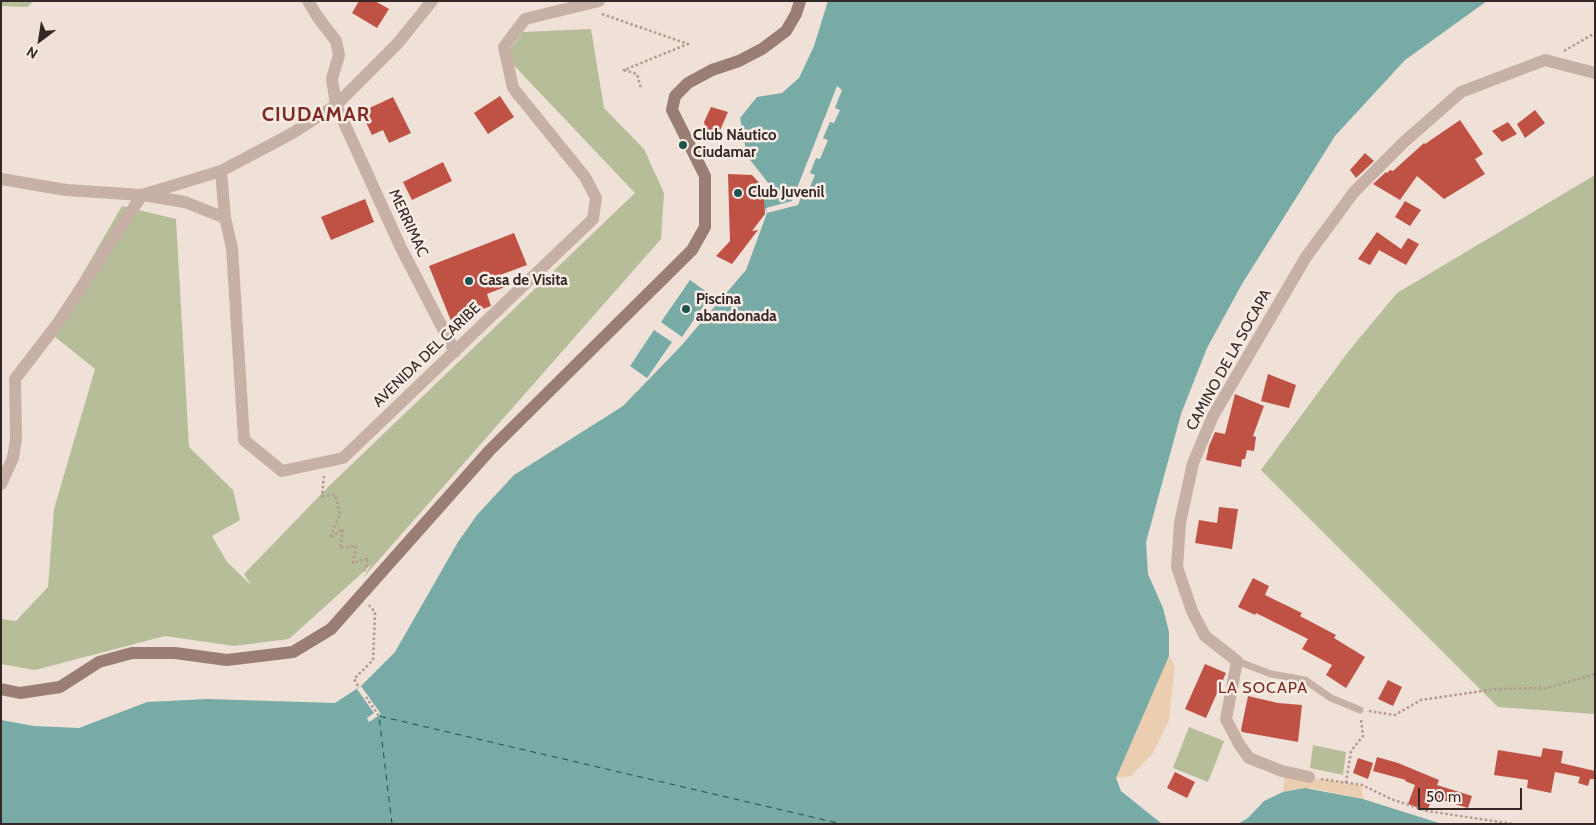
<!DOCTYPE html>
<html>
<head>
<meta charset="utf-8">
<style>
  body { margin:0 }
  #map { position:relative; width:1596px; height:825px; overflow:hidden; background:#efe1d8; font-family:Cabin,sans-serif }
  canvas { display:block }
  .frame { position:absolute; inset:0; border:2px solid #332826; pointer-events:none }
  .north { position:absolute; left:15px; top:15px; width:50px; height:50px; -webkit-text-stroke:4px #f8ece4; paint-order:stroke; rotate:211deg; font-size:14px; font-weight:700; line-height:20px; text-align:center; color:#332826 }
  .north::after { content:''; display:block; margin:auto; width:18px; height:22px; background:#332826; clip-path:polygon(50% 0,100% 100%,50% 72%,0 100%) }
  .scale { position:absolute; left:1418px; top:788px; width:104px; height:22px; box-sizing:border-box; border:2px solid #332826; border-top:0; padding-left:6px; font-size:15px; line-height:18px; white-space:nowrap; color:#332826; -webkit-text-stroke:4px #f8ece4; paint-order:stroke }
</style>
</head>
<body>
<div id="map">
<canvas width="1596" height="825"></canvas>
<div class="frame"></div>
<div class="north">N</div>
<div class="scale">50 m</div>
</div>
<script>
const context = document.querySelector('canvas').getContext('2d');
context.lineJoin = 'round';
function fillPath(path, color) { context.fillStyle = color; context.fill(path, 'evenodd'); }
const poly = rows => new Path2D(rows.map(r => 'M' + r).join(''));
function stroke(path, color, width, dash) { context.strokeStyle = color; context.lineWidth = width; context.lineCap = dash ? 'butt' : 'round'; context.setLineDash(dash || []); context.stroke(path); }
function write(font, color, halo, rows, align = 'center') {
  context.font = font + ' Cabin,sans-serif'; context.lineWidth = 5; context.setLineDash([]); context.textBaseline = 'middle'; context.strokeStyle = halo; context.fillStyle = color; for (const [text, x, y, turn = 0] of rows) {
    context.save(); context.translate(x, y); context.rotate((+turn || 0) * Math.PI / 180); context.textAlign = isNaN(turn) ? turn : align; if (halo) context.strokeText(text, 0, 0); context.fillText(text, 0, 0); context.restore();
  }
}
fillPath(poly([
  [1,1,33,1,28,7,1,6],
  [591,29,604,108,644,149,664,193,661,239,363,578,371,565,289,639,234,646,165,636,35,670,1,664,1,619,16,621,48,587,54,509,95,369,49,332,122,206,176,219,189,447,233,490,240,520,212,536,227,562,251,585,244,574,328,487,635,193,505,56,523,32],
  [1595,175,1595,714,1498,707,1261,470,1348,352,1397,293],
  [1189,727,1224,741,1208,782,1173,768],
  [1313,745,1346,752,1343,775,1310,768]
]), '#b6bd99');
fillPath(poly([
  [1169,656,1175,666,1169,720,1153,753,1131,776,1116,778],
  [1285,773,1362,786,1363,799,1311,788,1283,792]
]), '#eaceaf');
fillPath(poly([
  [828,1,1487,1,1405,60,1335,136,1242,284,1207,348,1181,414,1146,542,1148,574,1163,608,1169,632,1169,656,1116,778,1121,791,1162,824,1,824,1,720,34,726,79,728,147,702,207,699,335,703,361,686,395,652,458,542,477,515,514,475,623,406,681,346,746,270,767,213,761,200,769,184,747,156,740,118,757,97,782,93,799,78,814,46],
  [690,280,711,295,682,337,661,322],
  [654,330,672,342,647,378,630,366],
  [1305,788,1363,799,1442,824,1238,824,1248,818,1264,801,1283,792]
]), '#78aba6');
fillPath(poly([
  [837,86,842,90,835,108,840,110,834,123,830,122,823,138,828,140,820,159,816,158,810,173,815,175,809,189,805,187,798,205,767,213,766,208,792,201],
  [361,686,381,714,369,722,367,718,374,713,357,689]
]), '#efe1d8');
stroke(poly([
  [392,824,379,716,842,824]
]), '#1e524e', 1, [6, 5]);
fillPath(poly([
  [359,1,375,1,389,9,377,28,352,13],
  [500,96,514,117,488,134,474,113],
  [393,97,411,133,389,143,383,130,372,135,361,112],
  [711,107,728,112,718,135,706,129,704,122],
  [1535,110,1545,123,1525,138,1517,124],
  [1460,120,1483,154,1475,159,1485,174,1444,199,1417,176,1400,200,1373,184,1386,172,1387,173,1390,170,1393,171,1424,143,1425,144],
  [1508,122,1517,134,1502,142,1492,131],
  [1365,153,1374,161,1356,178,1350,170],
  [443,162,452,181,412,200,403,182],
  [728,174,752,175,763,187,765,214,752,231,758,230,732,264,716,256,730,241],
  [365,199,374,222,331,240,321,217],
  [1405,201,1421,210,1410,226,1395,217],
  [1377,232,1401,249,1408,238,1419,244,1406,265,1379,250,1370,265,1358,259],
  [514,233,527,265,500,275,505,287,487,294,491,306,451,321,429,266],
  [1268,374,1296,385,1289,408,1261,401],
  [1235,394,1264,406,1253,436,1256,437,1254,451,1247,450,1245,459,1242,459,1241,467,1206,460,1209,446,1215,432,1225,434],
  [1219,507,1238,509,1232,549,1195,543,1199,520,1217,523],
  [1253,578,1269,586,1265,595,1302,613,1300,616,1336,635,1334,638,1365,657,1346,688,1326,675,1332,665,1302,649,1308,639,1256,613,1255,615,1238,607],
  [1205,664,1226,673,1206,718,1185,709],
  [1388,680,1402,687,1393,706,1378,699],
  [1248,696,1278,703,1302,705,1298,742,1242,732,1241,730],
  [1543,748,1563,751,1561,763,1595,771,1595,779,1590,779,1588,786,1578,783,1580,777,1555,772,1551,793,1527,788,1528,780,1494,775,1498,750,1541,757],
  [1377,757,1398,763,1439,780,1437,785,1472,796,1468,808,1433,797,1427,811,1408,804,1415,785,1405,781,1406,780,1373,771],
  [1358,758,1373,763,1368,779,1353,773],
  [1175,772,1195,782,1187,798,1167,788]
]), '#c05245');
stroke(poly([
  [602,14,688,44,624,70,637,74,641,88],
  [1564,51,1595,33],
  [324,476,322,496,335,495,340,514,330,538,343,529,340,548,356,546,353,563,368,558,365,571],
  [358,686,354,679,373,660,375,612,369,605],
  [366,697,379,716],
  [1369,711,1395,715,1421,700,1496,689,1547,688,1595,674],
  [1321,779,1362,785,1391,799,1427,811,1513,824],
  [1346,783,1351,751,1363,736,1361,719]
]), '#b2998f', 2.5, [2.5, 2.5]);
stroke(poly([
  [1237,661,1271,674,1305,680,1331,698,1360,710]
]), '#c7b0a5', 7);
stroke(poly([
  [308,1,317,16,336,41,339,55,332,79,336,105,401,248,455,352],
  [221,171,225,218],
  [1,484,13,458,16,439,15,379,58,323,142,195,185,202,225,218,232,248,244,440,282,471,343,458,593,219,596,198,585,177,513,88,504,47,525,19,599,1],
  [1309,777,1282,771,1249,758,1239,744,1226,719,1237,661,1205,636,1192,611,1177,567,1180,523,1193,463,1213,416,1306,257,1354,192,1404,142,1461,92,1545,60,1595,73]
]), '#c7b0a5', 12);
stroke(poly([
  [1,179,66,190,142,195,221,171,291,134,336,105,398,43,432,1]
]), '#c7b0a5', 12);
stroke(poly([
  [1,689,20,693,60,687,99,662,132,653,175,653,227,660,293,652,331,629,490,450,692,250,705,227,705,176,672,110,675,96,688,83,712,70,739,61,762,49,786,31,796,14,800,1]
]), '#9a7e76', 12);
for (const [x, y, r, color] of [
  [683,145,5,"#1e524e"],
  [738,193,5,"#1e524e"],
  [469,281,5,"#1e524e"],
  [686,309,5,"#1e524e"]
]) { const dot = new Path2D(); dot.arc(x, y, r, 0, 2 * Math.PI); context.fillStyle = color; context.fill(dot); stroke(dot, '#f8ece4', 2); }
write('bold 15px', '#332826', '#f8ece4', [
  ["Club Náutico",693,136],
  ["Ciudamar",693,153],
  ["Club Juvenil",748,193],
  ["Casa de Visita",479,281],
  ["Piscina",696,300],
  ["abandonada",696,317]
], 'left');
write('15px', '#332826', '#f8ece4', [
  ["MERRIMAC",408,223,65],
  ["AVENIDA DEL CARIBE",427,355,-44],
  ["CAMINO DE LA SOCAPA",1229,360,-61]
]);
context.letterSpacing = '1px';
write('16px', '#7e2c23', '#f8ece4', [
  ["LA SOCAPA",1263,688]
]);
context.letterSpacing = '0px';
context.letterSpacing = '1px';
write('bold 20px', '#7e2c23', '#f8ece4', [
  ["CIUDAMAR",316,115]
]);
context.letterSpacing = '0px';
</script>
</body>
</html>
